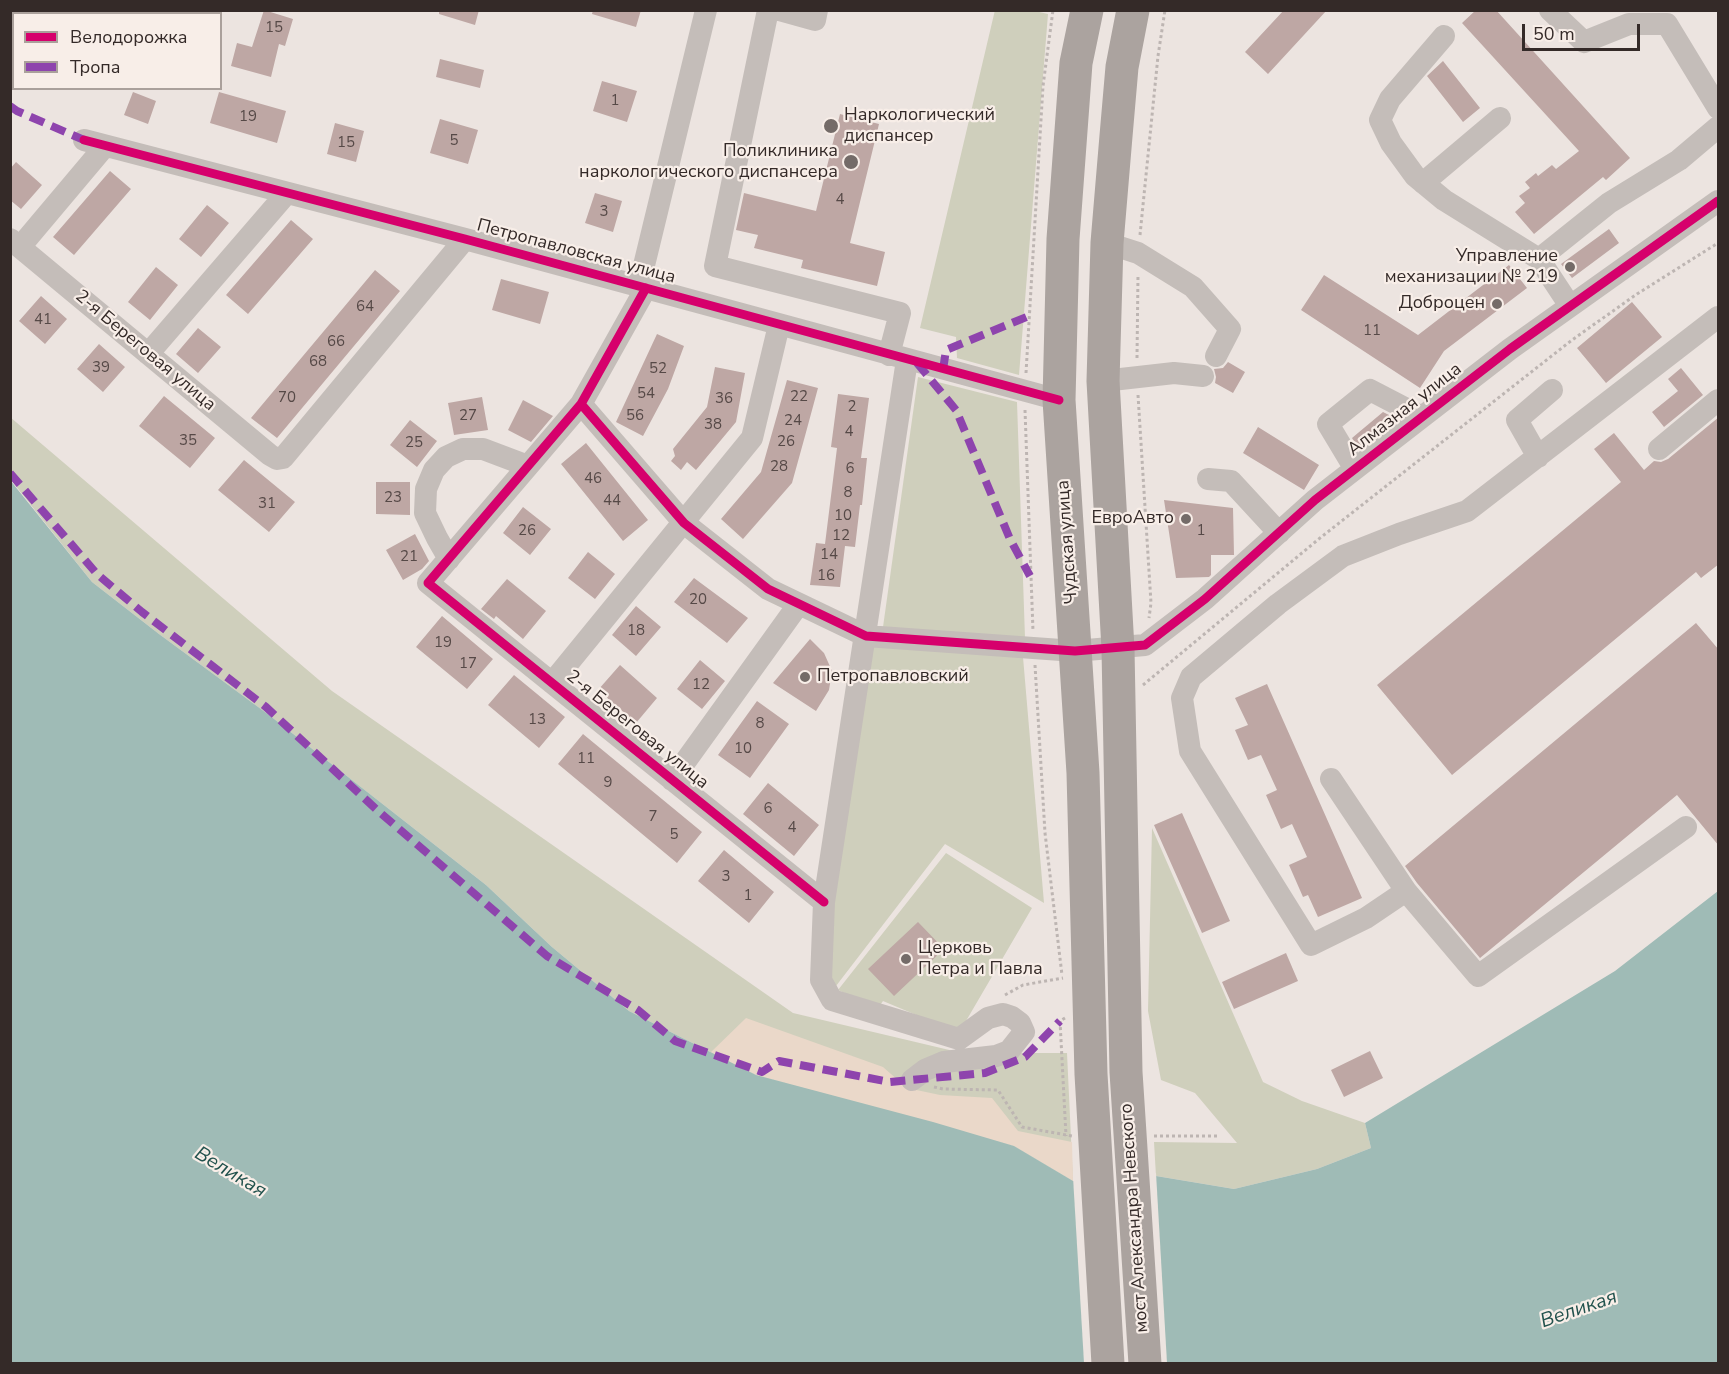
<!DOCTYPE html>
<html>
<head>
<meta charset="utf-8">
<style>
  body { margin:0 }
  #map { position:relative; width:1729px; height:1374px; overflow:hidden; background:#ece4e0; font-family:"Nunito Sans",sans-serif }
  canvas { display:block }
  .frame { position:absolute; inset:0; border:12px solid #342a28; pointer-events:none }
  .legend { position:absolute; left:12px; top:12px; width:210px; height:78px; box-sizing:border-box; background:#f8eee8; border:2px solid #aaa09b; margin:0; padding:8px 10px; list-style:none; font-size:18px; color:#342a28 }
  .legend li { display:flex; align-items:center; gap:12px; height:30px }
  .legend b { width:30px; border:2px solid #aaa09b }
  .scale { position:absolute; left:1522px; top:24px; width:118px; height:27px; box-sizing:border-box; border:3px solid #342a28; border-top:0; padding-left:8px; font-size:18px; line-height:21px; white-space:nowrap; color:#342a28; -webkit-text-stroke:4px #f8eee8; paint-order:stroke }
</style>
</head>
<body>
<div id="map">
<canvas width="1729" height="1374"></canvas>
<div class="frame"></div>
<ul class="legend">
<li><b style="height:8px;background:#d6006c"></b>Велодорожка</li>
<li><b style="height:8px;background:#8e44ad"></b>Тропа</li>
</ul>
<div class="scale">50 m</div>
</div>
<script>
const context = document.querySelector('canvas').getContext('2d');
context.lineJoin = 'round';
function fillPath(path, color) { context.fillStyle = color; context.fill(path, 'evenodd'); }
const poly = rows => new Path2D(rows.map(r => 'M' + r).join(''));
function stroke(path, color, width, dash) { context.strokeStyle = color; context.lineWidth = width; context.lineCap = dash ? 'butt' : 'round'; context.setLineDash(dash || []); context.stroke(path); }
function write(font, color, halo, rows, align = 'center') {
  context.font = font + ' "Nunito Sans",sans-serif'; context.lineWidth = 4.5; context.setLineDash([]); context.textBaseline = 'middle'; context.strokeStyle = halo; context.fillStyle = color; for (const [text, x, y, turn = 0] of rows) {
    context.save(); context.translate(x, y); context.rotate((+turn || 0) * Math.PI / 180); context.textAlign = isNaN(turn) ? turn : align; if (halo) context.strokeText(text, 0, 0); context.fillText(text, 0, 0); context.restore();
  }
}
fillPath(poly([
  [995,10,1035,11,1048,14,1019,375,957,358,956,337,920,328],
  [918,377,1017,402,1025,638,883,627],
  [10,417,332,691,793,1013,962,1053,1067,1053,1073,1181,1014,1146,756,1075,629,1011,552,947,486,885,269,715,159,634,92,582,11,480],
  [868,645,1023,657,1044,903,945,844,836,986,822,971],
  [1152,828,1263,1082,1302,1101,1365,1123,1371,1148,1317,1169,1234,1189,1156,1176,1154,1142,1237,1143,1195,1093,1161,1080,1148,1011],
  [946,853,1032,908,959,1033,883,1001,878,1008,838,990]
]), '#cfcfbc');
fillPath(poly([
  [746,1018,883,1067,907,1088,940,1095,992,1098,1018,1131,1072,1142,1073,1181,1014,1146,756,1075,710,1053]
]), '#ead8c9');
fillPath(poly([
  [10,480,92,582,159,634,269,715,486,885,552,947,629,1011,756,1075,933,1122,1014,1146,1073,1181,1156,1176,1234,1189,1317,1169,1371,1148,1365,1123,1615,971,1718,891,1718,1363,11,1363]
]), '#9fbbb6');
fillPath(poly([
  [1156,1173,1167,1363,1084,1363,1073,1177]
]), '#ece4e0');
fillPath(poly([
  [264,10,293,19,285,46,279,44,271,77,231,66,237,43,252,47],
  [439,10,479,10,475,25,439,14],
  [593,10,641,10,636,27,592,14],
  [1284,10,1327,10,1268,74,1245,52],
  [1476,10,1496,10,1630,158,1606,180,1603,177,1534,234,1515,212,1525,203,1519,196,1530,188,1525,182,1536,173,1538,176,1552,165,1556,169,1579,151,1462,23],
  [440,59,484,70,480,88,436,77],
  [1443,61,1480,108,1463,122,1427,76],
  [602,81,637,91,627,122,593,111],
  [133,92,156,101,148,124,124,115],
  [219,92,286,111,277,143,210,123],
  [840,114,879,124,850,243,885,252,877,286,801,268,803,260,754,248,758,235,736,230,744,193,816,211],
  [440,119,478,130,468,164,430,153],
  [335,123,364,131,356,162,327,154],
  [16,162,42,185,21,209,10,200,10,169],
  [110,171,131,189,74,255,53,237],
  [595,193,622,201,613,232,585,223],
  [207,205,229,223,201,257,179,239],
  [291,220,313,239,248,314,226,295],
  [1609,229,1619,243,1572,278,1561,264],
  [1509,265,1527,288,1444,351,1420,388,1301,310,1324,275,1418,335],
  [156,267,178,285,150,320,128,302],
  [375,270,400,291,277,438,251,418],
  [501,279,549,292,540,324,492,310],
  [41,296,67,319,45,344,19,321],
  [1632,302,1662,337,1606,383,1577,348],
  [198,328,221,347,198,373,176,354],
  [657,334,684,346,668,389,643,436,616,422],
  [99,344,125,367,103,392,77,369],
  [1228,362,1245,372,1233,393,1215,383,1216,377,1214,369,1223,368],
  [715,367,745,373,736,422,696,470,687,462,681,470,671,461,675,456,673,449,707,407],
  [1681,368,1703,395,1664,427,1652,412,1678,391,1668,379],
  [787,380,818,388,805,436,792,483,743,539,721,519,761,472],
  [838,394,869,398,861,458,867,458,862,505,860,505,855,547,845,546,840,587,810,585,816,543,825,544,837,448,831,447],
  [164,396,215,438,190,468,139,426],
  [482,397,488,430,454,435,448,403],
  [523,400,553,416,531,442,508,430],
  [1383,412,1397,419,1359,449,1352,438],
  [1719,417,1719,564,1701,578,1696,572,1452,775,1377,685,1621,482,1594,449,1614,433,1644,470,1654,461,1661,462,1668,459],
  [410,420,437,441,417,467,390,445],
  [1258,427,1319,465,1304,490,1243,453],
  [586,443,648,520,623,541,561,464],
  [244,460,295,502,269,532,218,490],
  [376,482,410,482,410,515,376,514],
  [1164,500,1233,508,1234,555,1211,555,1211,575,1209,577,1176,578],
  [523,507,551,529,530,555,503,533],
  [415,534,429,561,422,569,403,580,386,550],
  [588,552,615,574,595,599,568,578],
  [694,578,748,618,727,643,674,602],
  [507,579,546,611,523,639,496,616,494,619,481,609],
  [636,606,661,627,636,656,612,635],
  [442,616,493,659,467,689,416,647],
  [1696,623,1719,650,1719,846,1677,795,1480,958,1417,883,1405,866],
  [810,639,824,653,832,671,829,690,816,711,773,683],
  [700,660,725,681,702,709,677,689],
  [620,665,657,698,636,723,598,690],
  [514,675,565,717,539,748,488,705],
  [1267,684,1362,898,1318,917,1308,895,1303,897,1289,865,1307,857,1292,824,1281,829,1266,795,1277,790,1261,755,1248,760,1235,730,1248,725,1235,698],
  [757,701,789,724,750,778,718,755],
  [583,734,702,832,677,863,558,764],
  [768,783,819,825,794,856,743,814],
  [1182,813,1230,921,1202,933,1154,825],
  [724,850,774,892,749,923,698,881],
  [918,922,944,949,894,996,868,969],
  [1286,953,1298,981,1234,1009,1222,982],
  [1370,1051,1383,1078,1344,1097,1331,1070]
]), '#bea7a4');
stroke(poly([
  [1140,235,1158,56,1165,10],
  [1137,358,1138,275],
  [1026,373,1043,86,1053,10],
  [1138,395,1151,603,1149,618],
  [1025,410,1033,631],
  [1035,665,1045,833,1062,975],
  [1143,685,1320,538,1572,340,1637,294,1718,243],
  [1005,995,1023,985,1063,978],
  [1065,1018,1060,1021,1066,1136],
  [934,1087,943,1089,998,1090,1022,1127,1072,1136],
  [1154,1136,1218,1136]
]), '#bdb5b2', 3, [3, 3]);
stroke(poly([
  [768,10,715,266,900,313,889,355],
  [779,10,815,20,817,10],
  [1550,10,1584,42,1629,24,1667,24,1718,108],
  [1444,36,1390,99,1380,120,1391,143,1415,176,1444,200,1539,259,1570,306],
  [84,140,465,239,1059,400],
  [1423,183,1500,118],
  [10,239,270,455,277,459,283,458,465,239],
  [1107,243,1138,253,1193,287,1230,329,1216,356],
  [20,247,105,146],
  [1539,259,1609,203,1679,160,1718,127],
  [639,286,706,10],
  [646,288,581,404,428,583,824,902],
  [148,354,286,194],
  [907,360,824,902,821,980,832,1000,959,1039,988,1018,1003,1014,1012,1017,1020,1023,1024,1032,1009,1051,996,1056,944,1062,925,1070,912,1080],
  [1103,381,1174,373,1203,376],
  [581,404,684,523,768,589,866,636,1075,651,1145,645,1205,599,1315,500,1422,417,1510,349,1718,201],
  [1659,449,1718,400],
  [1538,457,1517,420,1552,390],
  [1355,469,1328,424,1370,390,1422,417],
  [1208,479,1231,481,1279,533],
  [449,559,437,538,425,513,426,489,434,470,446,457,463,449,483,449,528,466],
  [552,683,752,438,779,325],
  [1331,779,1406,891,1478,976,1686,827],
  [672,780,798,605],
  [1406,891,1366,918,1311,945,1190,751,1182,698,1191,677,1278,604,1343,556,1399,534,1467,511,1718,317]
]), '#c4bdb9', 22);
stroke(poly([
  [1087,10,1076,63,1063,239,1059,400,1083,773,1091,1074,1108,1364],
  [1133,10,1122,67,1116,136,1107,243,1103,381,1118,649,1126,1072,1145,1364]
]), '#aba39f', 33);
stroke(poly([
  [10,106,17,111,84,140],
  [917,363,956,410,1010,539,1030,576],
  [943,370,946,350,1029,316],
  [10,473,97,574,142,612,266,707,377,810,547,956,638,1010,675,1041,762,1072,779,1061,890,1082,985,1073,1025,1057,1060,1021]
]), '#8e44ad', 8, [15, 8]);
stroke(poly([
  [84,140,465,239,1059,400],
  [646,288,581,404,428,583,824,902],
  [581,404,684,523,768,589,866,636,1075,651,1145,645,1205,599,1315,500,1422,417,1510,349,1718,201]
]), '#d6006c', 9);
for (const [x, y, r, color] of [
  [831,126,8,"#746b68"],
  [851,162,8,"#746b68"],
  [1570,267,6,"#746b68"],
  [1497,304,6,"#746b68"],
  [1186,519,6,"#746b68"],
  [805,677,6,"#746b68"],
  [906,959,6,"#746b68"]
]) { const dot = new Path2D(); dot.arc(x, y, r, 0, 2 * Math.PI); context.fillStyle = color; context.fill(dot); stroke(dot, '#f8eee8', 2); }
write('15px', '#564947', null, [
  ["15",274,28],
  ["1",615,101],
  ["19",248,117],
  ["5",454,141],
  ["15",346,143],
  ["4",840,200],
  ["3",604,212],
  ["64",365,307],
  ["41",43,320],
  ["11",1372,331],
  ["66",336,342],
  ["68",318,362],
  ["39",101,368],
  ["52",658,369],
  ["54",646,394],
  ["22",799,397],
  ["70",287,398],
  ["36",724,399],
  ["2",852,407],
  ["27",468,416],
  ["56",635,416],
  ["24",793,421],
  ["38",713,425],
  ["4",849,432],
  ["35",188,441],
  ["26",786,442],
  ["25",414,443],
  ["28",779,467],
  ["6",850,469],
  ["46",593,479],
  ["8",848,493],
  ["23",393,498],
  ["44",612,501],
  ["31",267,504],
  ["10",843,516],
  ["26",527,531],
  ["1",1201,531],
  ["12",841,536],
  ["14",829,555],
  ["21",409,557],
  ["16",826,576],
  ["20",698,600],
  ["18",636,631],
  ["19",443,643],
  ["17",468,664],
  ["12",701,685],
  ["13",537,720],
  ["8",760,724],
  ["10",743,749],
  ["11",586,759],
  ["9",608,783],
  ["6",768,809],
  ["7",653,817],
  ["4",792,828],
  ["5",674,835],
  ["3",726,877],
  ["1",748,896]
]);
write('18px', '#342a28', '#f8eee8', [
  ["Наркологический",844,116,"left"],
  ["диспансер",844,137,"left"],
  ["Поликлиника",838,152],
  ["наркологического диспансера",838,173],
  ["Управление",1558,257],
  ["механизации № 219",1558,278],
  ["Доброцен",1485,304],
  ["ЕвроАвто",1174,519],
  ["Петропавловский",817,677,"left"],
  ["Церковь",918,949,"left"],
  ["Петра и Павла",918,970,"left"]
], 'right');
write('18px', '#342a28', '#f8eee8', [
  ["Петропавловская улица",576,252,15],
  ["2-я Береговая улица",145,351,40],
  ["Алмазная улица",1405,410,-38],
  ["Чудская улица",1068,542,-94],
  ["2-я Береговая улица",637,730,39],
  ["мост Александра Невского",1135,1218,-94]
]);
write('italic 20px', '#22524d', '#f8eee8', [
  ["Великая",230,1173,31],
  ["Великая",1579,1310,-19]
]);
</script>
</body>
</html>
